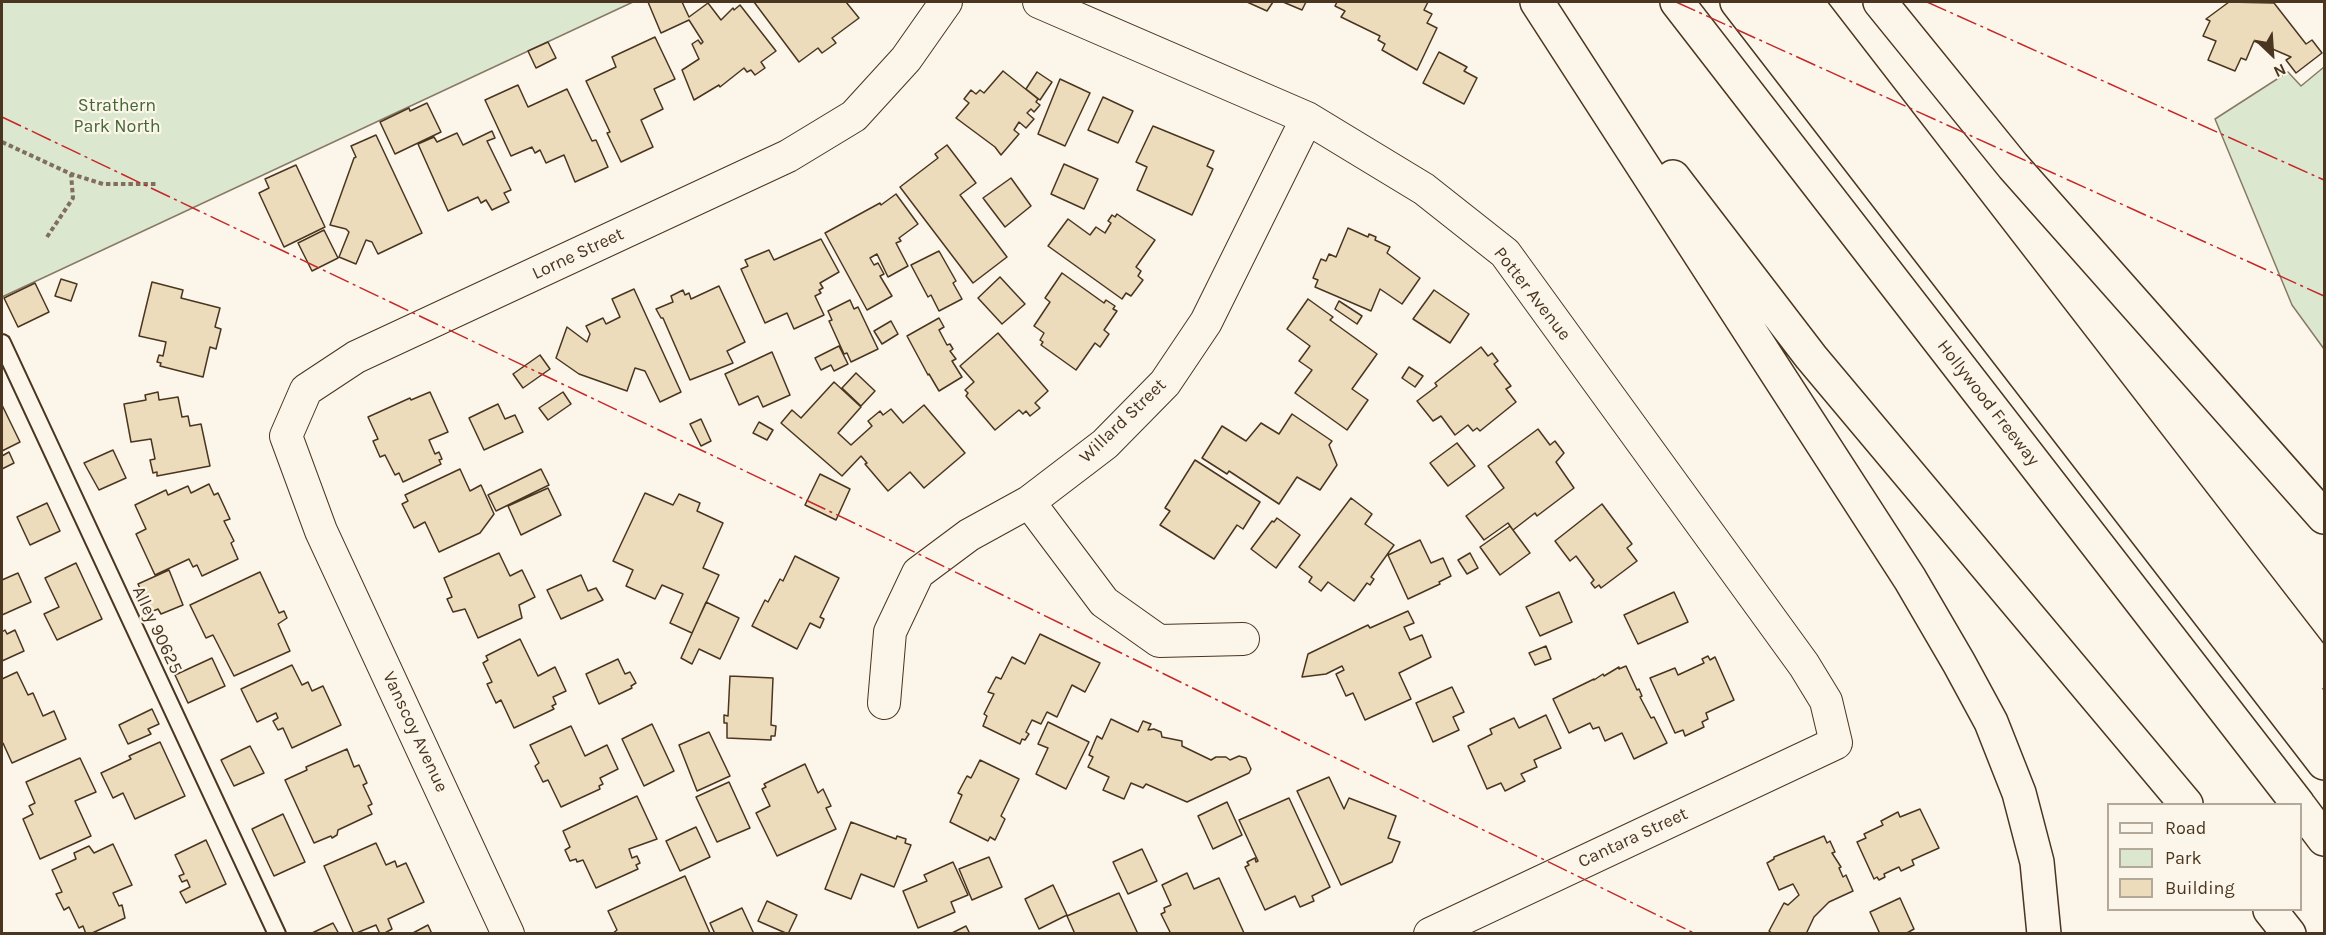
<!DOCTYPE html>
<html>
<head>
<meta charset="utf-8">
<style>
  body { margin:0 }
  #map { position:relative; width:2326px; height:935px; overflow:hidden; background:#fbf6e9; font-family:Karla,sans-serif }
  canvas { display:block }
  .frame { position:absolute; inset:0; border:3px solid #4a3520; pointer-events:none }
  .legend { position:absolute; left:2107px; top:803px; width:195px; height:108px; box-sizing:border-box; background:#fbf6e9; border:2px solid #b4a999; margin:0; padding:8px 10px; list-style:none; font-size:18px; color:#4a3520 }
  .legend li { display:flex; align-items:center; gap:12px; height:30px }
  .legend b { width:30px; border:2px solid #b4a999 }
  .north { position:absolute; left:2242px; top:24px; width:60px; height:60px; -webkit-text-stroke:4px #fbf6e9; paint-order:stroke; rotate:155deg; font-size:16px; font-weight:700; line-height:24px; text-align:center; color:#4a3520 }
  .north::after { content:''; display:block; margin:auto; width:21px; height:27px; background:#4a3520; clip-path:polygon(50% 0,100% 100%,50% 72%,0 100%) }
</style>
</head>
<body>
<div id="map">
<canvas width="2326" height="935"></canvas>
<div class="frame"></div>
<ul class="legend">
<li><b style="height:8px;background:#fbf6e9"></b>Road</li>
<li><b style="height:16px;background:#dce7d0"></b>Park</li>
<li><b style="height:16px;background:#ecdcbc"></b>Building</li>
</ul>
<div class="north">N</div>
</div>
<script>
const context = document.querySelector('canvas').getContext('2d');
context.lineJoin = 'round';
function fillPath(path, color) { context.fillStyle = color; context.fill(path, 'evenodd'); }
const poly = rows => new Path2D(rows.map(r => 'M' + r).join(''));
function stroke(path, color, width, dash) { context.strokeStyle = color; context.lineWidth = width; context.lineCap = dash ? 'butt' : 'round'; context.setLineDash(dash || []); context.stroke(path); }
function write(font, color, halo, rows, align = 'center') {
  context.font = font + ' Karla,sans-serif'; context.lineWidth = 4.5; context.setLineDash([]); context.textBaseline = 'middle'; context.strokeStyle = halo; context.fillStyle = color; for (const [text, x, y, turn = 0] of rows) {
    context.save(); context.translate(x, y); context.rotate((+turn || 0) * Math.PI / 180); context.textAlign = isNaN(turn) ? turn : align; if (halo) context.strokeText(text, 0, 0); context.fillText(text, 0, 0); context.restore();
  }
}
const green = poly([
  [2,2,633,2,2,297,2,2],
  [2324,67,2324,349,2292,305,2215,119,2288,72,2301,86,2324,67]
]);
fillPath(green, '#dce7d0');
stroke(green, '#887966', 1.5);
const building = poly([
  [648,2,682,2,689,17,708,3,721,20,733,8,734,10,740,5,776,51,761,62,765,68,755,75,751,70,747,72,744,68,720,87,719,85,694,100,682,70,699,59,692,44,698,40,701,44,703,42,689,20,661,33,648,2],
  [754,2,846,2,859,18,832,38,836,43,822,53,818,48,799,62,754,2],
  [1247,2,1273,2,1267,11,1247,2],
  [1283,2,1306,2,1302,10,1283,2],
  [1337,2,1428,2,1424,10,1432,14,1427,23,1437,28,1417,70,1382,50,1385,44,1378,40,1380,36,1341,17,1345,11,1335,6,1337,2],
  [2229,2,2274,3,2306,44,2312,40,2322,53,2296,73,2286,60,2291,57,2254,41,2246,60,2241,58,2235,71,2208,60,2216,41,2203,36,2210,21,2206,19,2229,2],
  [655,37,675,79,654,89,663,109,641,120,653,147,621,162,607,133,610,132,586,81,616,67,612,57,655,37],
  [548,42,556,58,536,68,528,51,548,42],
  [1439,52,1467,67,1464,71,1477,78,1464,104,1423,83,1439,52],
  [1003,71,1038,99,1036,102,1040,105,1034,112,1031,109,1027,113,1034,119,1026,128,1019,122,1014,130,1019,134,1001,155,995,147,956,118,969,103,964,99,971,90,976,94,980,90,984,93,1003,71],
  [1037,72,1052,82,1040,100,1026,89,1037,72],
  [1060,79,1090,93,1065,146,1038,134,1060,79],
  [518,85,528,107,567,89,592,141,596,140,608,167,575,182,564,155,546,163,540,150,535,153,532,147,511,156,485,100,518,85],
  [1103,97,1133,111,1118,143,1088,130,1103,97],
  [427,103,441,132,395,154,380,122,409,108,410,111,427,103],
  [1153,126,1214,151,1207,166,1213,169,1192,215,1137,190,1147,167,1136,162,1153,126],
  [492,131,495,138,487,141,511,190,504,193,509,202,492,210,486,200,481,203,478,197,448,211,418,144,434,137,437,142,457,133,463,145,492,131],
  [376,135,422,233,378,254,372,242,366,240,356,264,339,257,349,232,346,229,330,225,354,158,356,157,351,146,376,135],
  [947,145,976,183,960,195,1007,257,973,283,900,187,938,158,935,154,947,145],
  [1064,164,1098,179,1084,209,1051,194,1064,164],
  [296,165,325,227,284,247,259,193,269,188,265,179,296,165],
  [1011,178,1031,206,1005,227,983,198,1011,178],
  [896,194,918,224,899,238,901,241,896,243,908,266,888,277,877,254,870,258,874,265,878,263,884,274,880,276,892,296,867,310,825,233,880,203,881,205,896,194],
  [1117,214,1155,240,1136,267,1141,271,1138,276,1143,280,1131,296,1126,293,1122,299,1048,246,1068,219,1090,235,1096,227,1105,233,1111,223,1108,221,1112,215,1115,217,1117,214],
  [1348,228,1368,237,1369,234,1376,237,1375,240,1390,247,1387,253,1420,278,1402,304,1380,289,1371,311,1315,287,1318,280,1313,278,1321,259,1326,261,1329,254,1336,257,1348,228],
  [324,230,338,258,312,271,298,243,324,230],
  [821,239,839,272,820,283,823,288,819,290,821,293,815,296,824,315,794,329,787,313,765,323,741,269,748,266,745,260,769,250,774,260,821,239],
  [939,251,956,281,953,283,962,299,939,311,931,295,928,297,911,265,939,251],
  [1062,273,1104,303,1106,300,1115,306,1113,309,1117,311,1104,330,1109,334,1100,347,1095,343,1076,370,1041,345,1043,342,1040,340,1044,333,1034,326,1050,302,1045,298,1062,273],
  [1000,277,1025,304,1002,324,978,298,1000,277],
  [61,279,77,284,71,301,55,296,61,279],
  [152,282,183,290,181,298,220,308,215,327,221,329,216,349,210,347,203,377,160,366,161,363,157,362,159,355,163,356,166,342,139,336,152,282],
  [35,283,49,312,18,327,4,298,35,283],
  [719,286,745,342,727,351,733,363,690,380,663,318,661,318,656,309,673,302,671,296,683,290,685,295,689,293,691,299,719,286],
  [634,289,681,392,660,402,645,371,635,368,627,391,579,374,556,358,567,327,587,342,590,334,586,326,603,318,606,324,620,317,612,299,634,289],
  [1434,290,1469,314,1450,343,1413,319,1434,290],
  [1308,299,1333,317,1330,320,1377,354,1352,389,1368,400,1347,430,1295,393,1312,370,1299,361,1310,346,1287,329,1308,299],
  [850,300,854,309,858,307,878,349,851,362,847,353,844,354,829,321,832,320,828,311,850,300],
  [1339,301,1362,316,1357,324,1335,309,1339,301],
  [939,318,944,327,939,330,947,345,950,344,953,349,950,351,956,359,952,361,962,377,939,391,929,374,928,375,907,336,939,318],
  [891,321,898,334,882,344,874,331,891,321],
  [998,333,1048,391,1035,403,1040,408,1030,416,1026,411,1023,414,1019,410,995,430,966,396,968,393,965,390,974,382,960,366,998,333],
  [839,346,848,364,834,371,831,365,821,370,815,358,839,346],
  [1481,347,1488,356,1492,353,1498,361,1494,364,1511,386,1506,389,1516,402,1480,431,1477,428,1473,431,1468,425,1455,435,1441,416,1433,421,1417,401,1437,386,1435,383,1481,347],
  [772,352,790,395,763,407,758,396,739,405,725,374,772,352],
  [540,355,550,369,523,388,513,374,540,355],
  [1409,367,1423,376,1415,387,1402,378,1409,367],
  [856,373,875,391,861,406,842,388,856,373],
  [834,382,861,407,838,433,851,445,872,426,868,421,880,411,883,415,891,409,903,423,924,405,965,453,924,488,910,472,888,491,865,464,867,463,861,456,842,476,781,423,792,410,801,418,834,382],
  [158,392,159,400,178,397,182,417,188,416,190,426,201,424,210,466,157,476,157,472,153,473,150,460,155,459,151,439,131,442,124,404,146,400,145,395,158,392],
  [430,392,448,432,429,440,435,454,439,452,442,459,439,460,441,464,403,482,399,473,395,475,385,455,380,457,373,441,378,439,368,417,410,398,411,400,430,392],
  [563,392,571,404,548,420,539,408,563,392],
  [498,404,505,419,515,415,523,432,484,450,469,418,498,404],
  [2,405,20,442,2,451,2,405],
  [1292,414,1332,441,1329,445,1337,465,1320,490,1297,477,1279,504,1229,471,1227,474,1202,458,1222,426,1246,441,1261,423,1279,434,1292,414],
  [701,419,711,441,701,446,690,424,701,419],
  [759,422,773,430,767,440,753,433,759,422],
  [1538,429,1550,445,1555,441,1564,453,1556,462,1574,488,1537,516,1535,513,1513,530,1508,523,1484,540,1466,516,1504,488,1488,466,1538,429],
  [1457,443,1475,466,1448,486,1430,463,1457,443],
  [113,450,126,478,99,490,84,463,113,450],
  [9,452,14,463,2,469,2,456,9,452],
  [1195,460,1260,502,1243,529,1237,525,1214,559,1160,525,1170,511,1165,508,1195,460],
  [460,469,470,491,481,485,494,514,480,533,439,552,425,522,414,528,402,504,408,501,405,495,460,469],
  [541,469,549,485,496,511,488,495,541,469],
  [820,474,850,489,836,520,805,505,820,474],
  [209,484,214,495,218,493,230,519,224,521,234,541,231,543,238,559,202,576,197,565,193,567,189,559,155,575,136,534,146,529,135,505,166,490,168,495,188,486,191,493,209,484],
  [548,488,561,515,521,535,508,506,548,488],
  [645,493,673,505,679,494,700,503,697,511,723,523,703,568,719,575,692,633,670,623,683,594,662,585,655,599,626,586,633,570,613,561,645,493],
  [1351,498,1372,514,1365,524,1394,545,1371,577,1374,579,1370,585,1367,583,1354,601,1328,582,1321,591,1309,582,1312,577,1299,567,1351,498],
  [47,503,60,531,30,545,17,517,47,503],
  [1602,504,1632,544,1627,548,1637,561,1601,588,1599,585,1595,588,1591,583,1594,580,1576,556,1570,561,1555,541,1602,504],
  [1277,518,1300,535,1276,568,1251,549,1272,521,1274,522,1277,518],
  [1510,526,1530,553,1500,575,1480,547,1510,526],
  [1420,540,1431,563,1443,558,1451,576,1439,582,1440,584,1408,599,1388,555,1420,540],
  [499,553,510,576,522,570,535,597,519,605,522,618,478,638,465,609,453,612,447,599,452,597,444,578,499,553],
  [1470,553,1478,568,1467,574,1458,560,1470,553],
  [795,556,839,578,820,617,824,619,820,628,810,623,797,649,752,626,765,600,768,602,780,579,783,581,795,556],
  [76,563,102,619,57,640,44,614,59,607,45,578,76,563],
  [169,570,183,605,161,614,158,609,151,612,138,584,169,570],
  [260,572,279,613,284,611,287,618,278,624,290,651,234,676,213,635,206,638,190,605,260,572],
  [18,573,31,602,2,615,2,580,18,573],
  [581,575,588,591,596,588,603,600,561,619,547,590,581,575],
  [1559,592,1572,622,1540,636,1526,607,1559,592],
  [1674,592,1688,622,1638,644,1624,615,1674,592],
  [706,602,739,618,720,659,699,649,692,664,681,658,706,602],
  [1408,611,1414,623,1404,627,1410,640,1422,635,1431,657,1399,673,1411,699,1365,720,1353,693,1346,696,1336,674,1344,670,1342,666,1326,674,1302,677,1308,654,1368,625,1370,628,1408,611],
  [5,630,7,634,15,630,24,651,2,661,2,632,5,630],
  [1040,634,1100,663,1085,692,1072,685,1057,717,1047,712,1041,724,1032,720,1026,732,1029,734,1025,740,1022,739,1020,744,983,726,987,716,984,714,994,694,988,692,996,677,1001,679,1012,657,1025,664,1040,634],
  [520,639,538,676,555,667,566,691,553,697,556,704,552,706,554,709,514,728,501,700,496,703,487,684,492,682,483,663,488,660,486,656,520,639],
  [1546,646,1551,659,1535,665,1529,653,1546,646],
  [1708,656,1710,660,1715,657,1734,700,1706,713,1708,719,1702,722,1704,727,1685,736,1683,730,1675,733,1650,678,1675,668,1678,675,1704,663,1702,659,1708,656],
  [212,658,225,686,188,703,175,675,212,658],
  [618,659,625,674,630,672,636,683,631,686,632,688,599,704,586,674,618,659],
  [292,665,302,685,308,682,312,691,323,686,341,725,292,748,283,728,278,730,273,721,278,718,276,713,257,722,241,689,292,665],
  [1626,666,1637,690,1639,689,1642,696,1640,697,1651,718,1654,717,1667,743,1634,759,1622,733,1605,741,1599,727,1593,729,1590,723,1569,733,1553,699,1594,679,1594,680,1603,674,1604,676,1619,667,1619,669,1626,666],
  [17,672,28,695,33,693,43,716,54,711,66,739,12,763,3,743,2,743,2,679,17,672],
  [730,676,773,678,771,725,776,726,775,736,771,736,771,740,727,738,727,723,724,723,724,715,728,716,730,676],
  [1452,687,1464,712,1453,717,1459,730,1433,742,1416,703,1452,687],
  [152,709,159,724,148,729,151,734,128,744,119,725,152,709],
  [1546,715,1561,748,1534,760,1537,767,1521,774,1525,781,1505,791,1501,783,1487,789,1468,746,1492,734,1490,729,1514,718,1519,728,1546,715],
  [1111,719,1138,732,1143,721,1151,724,1148,730,1154,729,1161,732,1162,737,1182,741,1182,746,1211,760,1216,757,1226,757,1230,760,1239,756,1246,758,1251,769,1249,773,1187,802,1146,784,1143,788,1131,783,1124,799,1103,790,1109,777,1088,767,1093,757,1089,755,1097,736,1102,739,1111,719],
  [1048,722,1089,742,1066,789,1036,774,1048,748,1038,744,1048,722],
  [652,724,674,771,644,786,622,739,652,724],
  [571,726,585,756,607,745,618,769,600,778,603,784,599,786,600,789,561,807,548,780,543,782,535,766,539,763,530,745,571,726],
  [709,732,730,776,697,791,679,745,709,732],
  [160,742,185,796,135,819,123,793,113,798,101,773,131,759,129,756,160,742],
  [250,746,264,773,234,786,221,760,250,746],
  [347,749,354,767,359,765,367,783,363,785,372,804,368,806,372,814,338,830,337,835,332,838,331,836,314,843,285,780,307,770,306,767,347,749],
  [80,758,96,792,75,801,91,836,40,859,23,819,33,814,29,806,35,803,26,782,80,758],
  [980,760,1019,779,1001,816,1005,819,995,840,990,837,988,841,950,822,962,795,958,793,967,776,971,778,980,760],
  [805,764,818,793,823,789,831,806,826,808,836,829,777,856,756,813,770,806,762,789,766,787,764,784,805,764],
  [1329,777,1344,809,1349,798,1396,816,1388,838,1400,842,1392,862,1341,885,1297,791,1329,777],
  [729,782,750,828,717,842,696,797,729,782],
  [637,796,657,839,629,849,632,858,637,856,640,863,636,865,638,869,596,888,583,860,577,862,576,859,570,861,565,850,570,847,563,831,637,796],
  [1289,798,1330,887,1312,896,1314,901,1300,907,1295,896,1265,910,1245,867,1249,865,1247,862,1255,858,1256,862,1258,861,1239,820,1289,798],
  [1227,802,1242,835,1213,849,1198,816,1227,802],
  [1920,809,1939,848,1912,860,1914,865,1901,871,1899,867,1884,874,1885,877,1879,880,1877,877,1874,879,1857,842,1866,838,1864,834,1883,825,1881,821,1898,812,1900,817,1920,809],
  [283,814,305,862,274,876,252,829,283,814],
  [851,822,896,839,897,836,906,839,905,843,911,845,894,887,861,874,851,899,825,889,851,822],
  [696,827,710,857,680,871,666,841,696,827],
  [1824,836,1827,843,1830,841,1835,852,1832,853,1841,867,1839,868,1843,877,1846,875,1853,891,1829,902,1814,917,1806,934,1773,934,1769,931,1784,903,1788,905,1799,895,1793,884,1779,890,1767,863,1774,859,1774,857,1824,836],
  [206,840,226,884,186,903,180,892,190,887,187,880,182,882,179,876,184,874,175,855,206,840],
  [376,843,386,865,395,861,397,867,406,863,424,902,388,919,392,929,383,934,380,934,376,925,354,934,324,866,376,843],
  [113,844,132,885,113,893,119,906,122,905,125,918,90,934,86,934,83,926,79,928,69,907,64,910,56,894,62,892,52,870,76,859,74,853,89,846,94,853,113,844],
  [1142,849,1157,881,1128,894,1113,862,1142,849],
  [989,857,1002,887,972,900,959,869,989,857],
  [953,862,968,895,951,902,955,912,918,928,903,891,927,881,924,875,953,862],
  [1187,873,1194,889,1219,878,1244,933,1171,934,1161,914,1165,912,1164,908,1171,905,1162,885,1187,873],
  [685,876,710,933,612,934,617,930,608,911,685,876],
  [1053,885,1067,915,1039,929,1025,899,1053,885],
  [1119,893,1138,934,1075,934,1067,916,1119,893],
  [1900,898,1914,929,1905,934,1880,934,1870,912,1900,898],
  [767,901,797,915,788,934,758,921,767,901],
  [742,908,754,934,715,934,710,923,742,908],
  [333,923,339,934,310,934,333,923],
  [428,925,432,934,411,934,428,925],
  [966,926,970,934,950,934,966,926]
]);
fillPath(building, '#ecdcbc');
stroke(building, '#4a3520', 1.5);
const lane = poly([
  [2,343,277,934]
]);
const street = poly([
  [1039,2,1307,118,1424,189,1505,253,1804,665,1826,701,1836,743,1430,934],
  [1029,502,1104,602,1159,641,1243,639],
  [884,703,890,632,918,573,969,535,1029,502,1105,444,1165,383,1206,322,1307,118],
  [508,934,321,531,286,436,306,390,356,357,788,156,854,116,906,59,946,2]
]);
const highway = poly([
  [1537,2,1910,579,1959,663,1991,722,2019,793,2037,862,2044,934],
  [1677,2,2298,804],
  [1737,2,2324,763],
  [1769,2,2324,718],
  [1806,2,2324,672],
  [1880,2,2013,166,2324,517],
  [1673,177,1811,357,2186,804],
  [2300,807,2324,839],
  [2270,910,2289,934]
]);
stroke(lane, '#4a3520', 20);
stroke(street, '#4a3520', 34);
stroke(highway, '#4a3520', 36);
stroke(poly([
  [2,142,71,174,103,184,156,184],
  [47,237,73,198,71,174]
]), '#7f6f5c', 4, [4.5, 3]);
stroke(lane, '#fbf6e9', 16);
stroke(street, '#fbf6e9', 32);
stroke(highway, '#fbf6e9', 33);
stroke(poly([
  [1676,2,2324,296],
  [1927,2,2324,180],
  [2,117,894,542,1696,934]
]), '#c62828', 1.5, [21, 4.5, 3, 4.5]);
write('18px', '#436837', '#fbf6e9', [
  ["Strathern",117,106],
  ["Park North",117,127]
]);
write('18px', '#4a3520', '#fbf6e9', [
  ["Lorne Street",578,254,-25],
  ["Potter Avenue",1532,294,52],
  ["Hollywood Freeway",1988,403,52],
  ["Willard Street",1123,421,-44],
  ["Alley 90625",157,630,65],
  ["Vanscoy Avenue",415,732,65],
  ["Cantara Street",1633,838,-25]
]);
</script>
</body>
</html>
